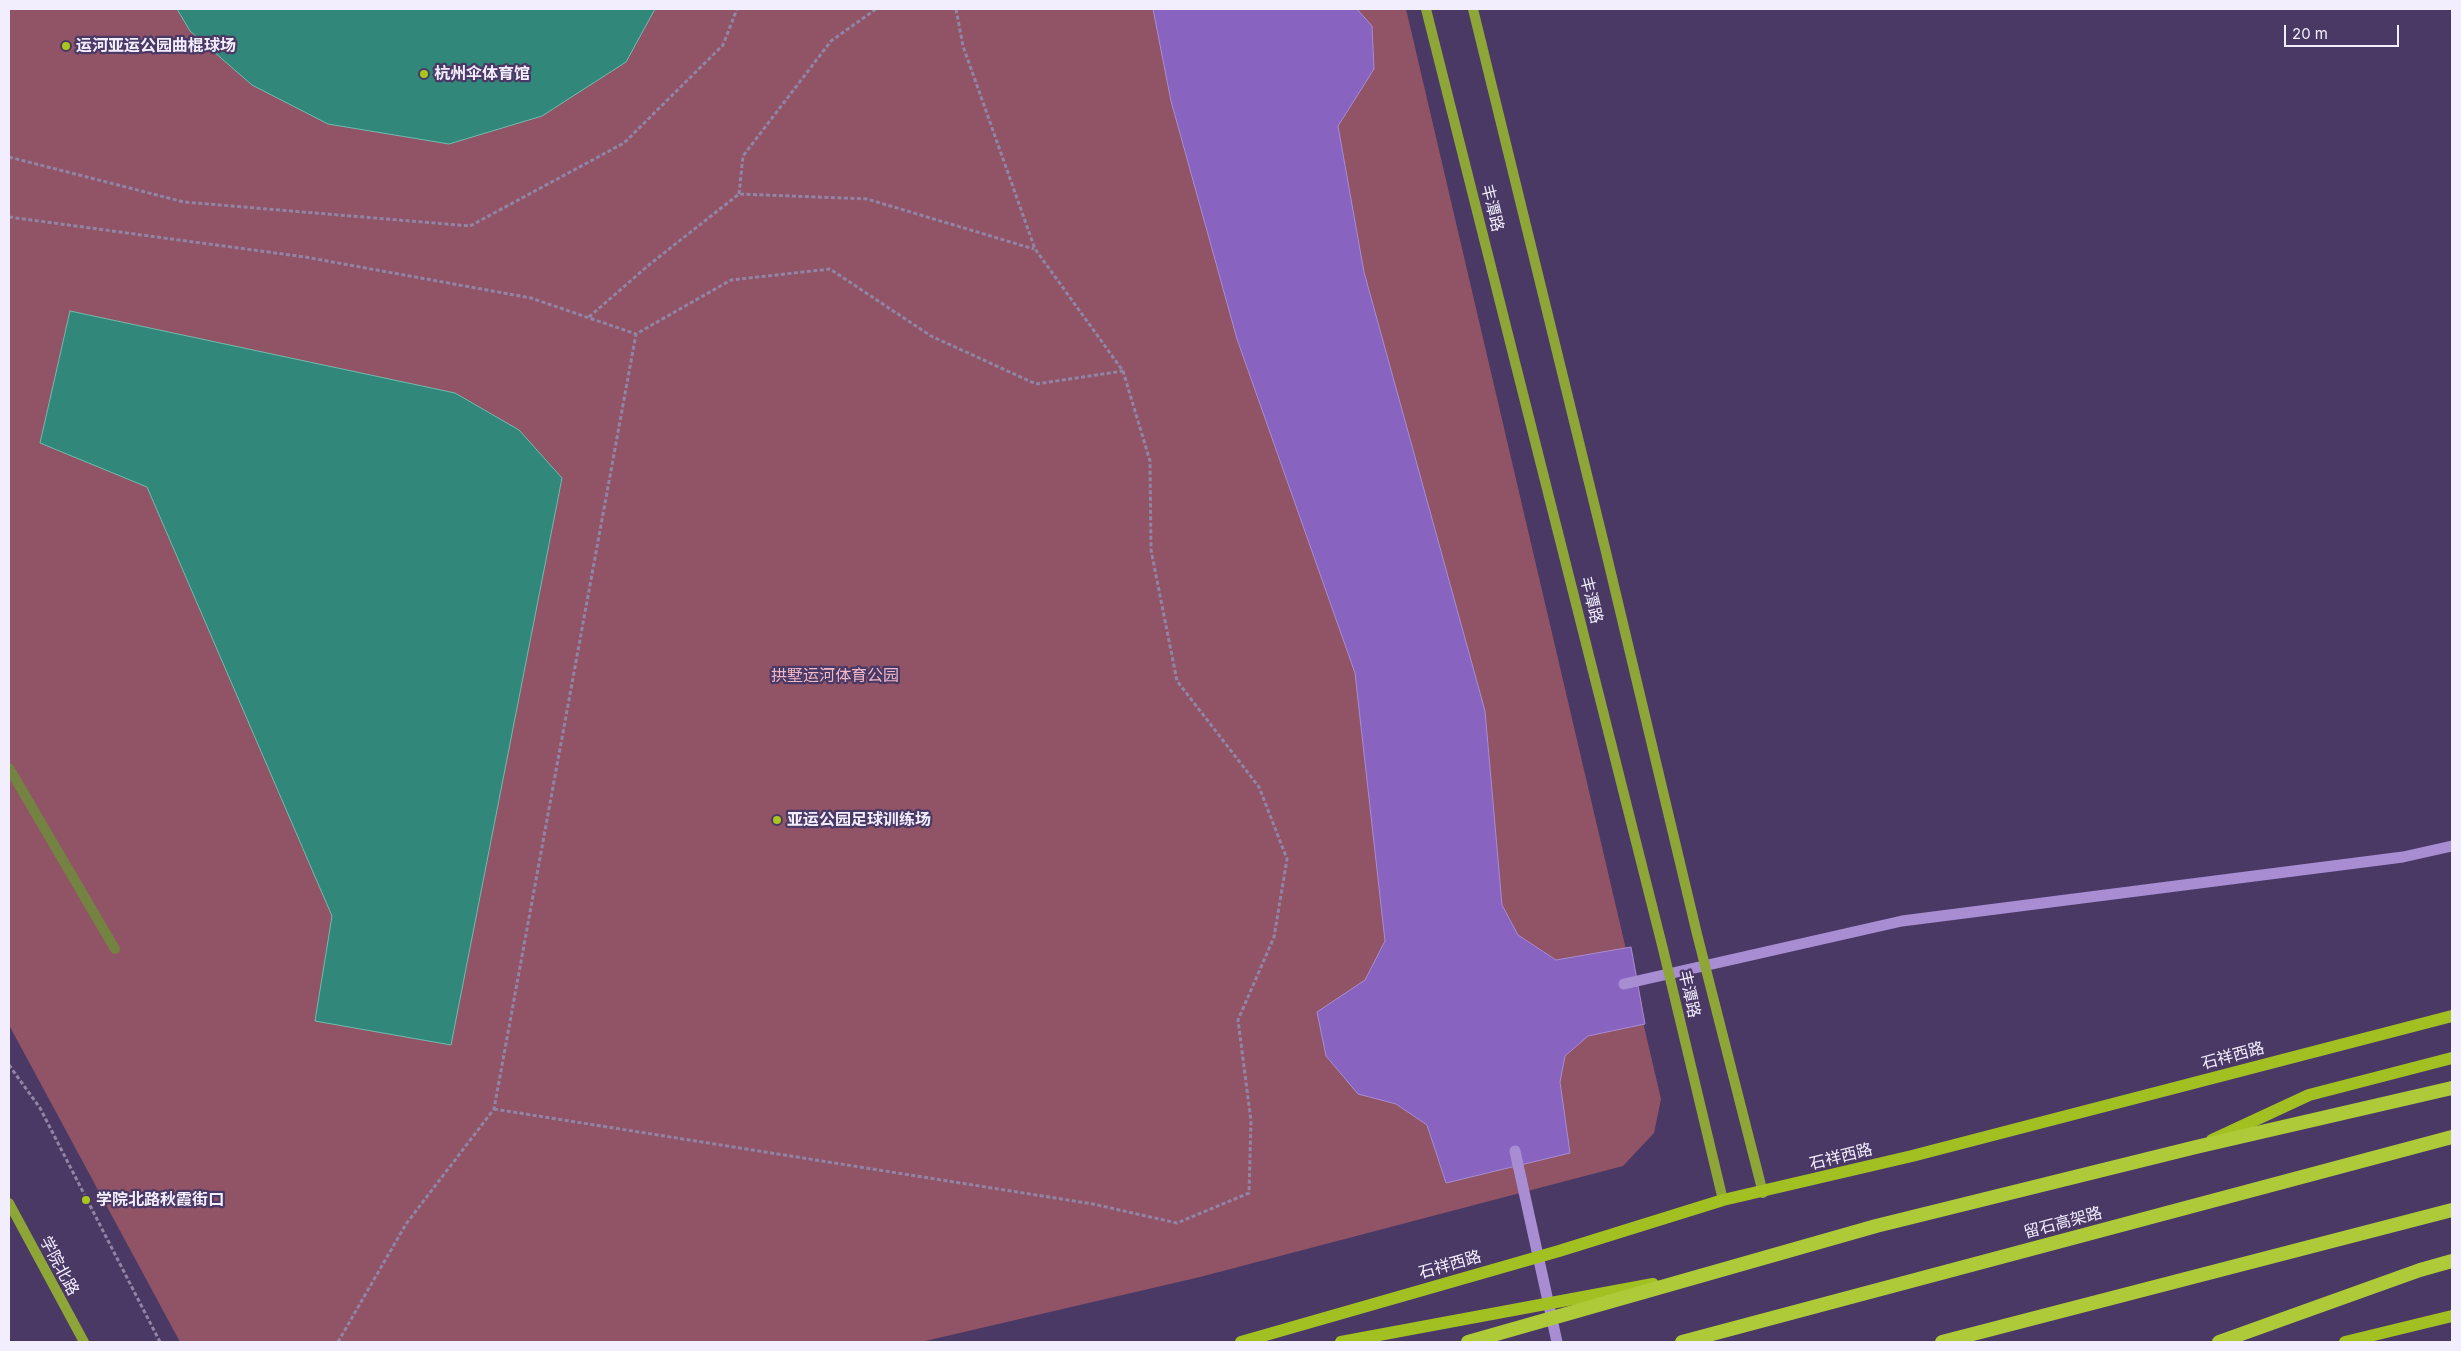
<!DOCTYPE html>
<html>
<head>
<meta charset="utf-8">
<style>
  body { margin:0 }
  #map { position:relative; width:2461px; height:1351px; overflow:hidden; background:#4a3965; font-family:Inter,sans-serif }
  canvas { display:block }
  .frame { position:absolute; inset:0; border:10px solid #f3eefe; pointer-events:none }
  .scale { position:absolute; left:2284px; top:25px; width:115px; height:22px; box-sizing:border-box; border:2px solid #f3eefe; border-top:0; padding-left:6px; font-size:15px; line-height:18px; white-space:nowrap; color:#f3eefe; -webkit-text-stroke:4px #4a3965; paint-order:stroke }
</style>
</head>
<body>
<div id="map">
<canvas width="2461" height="1351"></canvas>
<div class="frame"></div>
<div class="scale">20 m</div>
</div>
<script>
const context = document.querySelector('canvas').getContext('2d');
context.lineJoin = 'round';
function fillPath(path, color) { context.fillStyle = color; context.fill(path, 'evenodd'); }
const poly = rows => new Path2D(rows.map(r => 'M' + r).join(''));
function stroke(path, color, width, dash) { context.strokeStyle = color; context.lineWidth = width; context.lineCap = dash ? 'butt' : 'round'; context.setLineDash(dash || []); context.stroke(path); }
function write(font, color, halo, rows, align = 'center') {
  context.font = font + ' Inter,"Noto Sans SC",sans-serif'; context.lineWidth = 4.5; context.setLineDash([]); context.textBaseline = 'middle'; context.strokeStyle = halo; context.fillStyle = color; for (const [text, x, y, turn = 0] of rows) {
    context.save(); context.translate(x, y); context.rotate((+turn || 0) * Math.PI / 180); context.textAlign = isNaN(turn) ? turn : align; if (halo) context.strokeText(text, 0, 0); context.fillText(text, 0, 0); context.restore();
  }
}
fillPath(poly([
  [9,9,1406,9,1661,1099,1654,1133,1623,1166,1200,1277,921,1342,180,1342,9,1025]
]), '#915366');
const water = poly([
  [1153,9,1357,9,1372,26,1374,69,1338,126,1364,272,1485,711,1502,905,1518,935,1556,960,1631,947,1645,1024,1588,1036,1565,1056,1560,1082,1570,1153,1446,1183,1427,1125,1396,1104,1358,1094,1326,1056,1317,1012,1365,980,1385,941,1355,673,1237,339,1171,101,1153,9]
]);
fillPath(water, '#8863c0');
stroke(water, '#a88dd3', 1);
stroke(poly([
  [1624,984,1902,921,2403,857,2452,846],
  [1515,1151,1557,1342]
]), '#a88dd3', 11);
const building = poly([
  [177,9,655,9,626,62,542,116,449,144,328,124,252,85,190,31,177,9],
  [70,311,455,393,519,430,562,478,451,1045,315,1021,332,916,147,487,40,443,70,311]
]);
fillPath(building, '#318779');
stroke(building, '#72bbad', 1);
stroke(poly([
  [9,157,184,202,470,226,624,143,723,45,737,9],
  [739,194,743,156,831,41,876,9],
  [9,217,305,257,531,298,636,334],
  [589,317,650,264,739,194,867,199,1034,249],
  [9,1065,40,1108,160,1342],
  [494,1109,1093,1204,1177,1223,1249,1193,1251,1121,1238,1020,1274,937,1287,859,1259,787,1177,681,1151,550,1150,461,1123,371,1035,249,963,46,956,9],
  [338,1342,406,1224,494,1109,636,334,731,280,830,269,931,336,1036,384,1123,371]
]), '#9185a5', 3, [4, 2.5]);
stroke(poly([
  [9,768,115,949]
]), '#748342', 10);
stroke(poly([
  [1426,9,1663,949,1723,1200],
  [1473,9,1605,548,1697,934,1763,1193],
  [9,1203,84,1342]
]), '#8ea537', 10);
stroke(poly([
  [2212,1140,2309,1095,2452,1058],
  [1241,1342,1559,1251,1723,1200,1912,1156,2452,1016],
  [1341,1342,1653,1284],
  [2345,1342,2452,1316]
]), '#a3c023', 12);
stroke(poly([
  [1468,1342,1876,1226,2196,1147,2452,1088],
  [1682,1342,2452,1137],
  [1942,1342,2452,1210],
  [2219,1342,2420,1270,2452,1261]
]), '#aeca39', 14);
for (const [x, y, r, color] of [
  [66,46,5,"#a9c71a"],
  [424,74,5,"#a9c71a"],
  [777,820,5,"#a9c71a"],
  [86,1200,5,"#a9c71a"]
]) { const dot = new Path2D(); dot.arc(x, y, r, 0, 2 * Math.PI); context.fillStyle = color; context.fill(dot); stroke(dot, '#4a3965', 2); }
write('bold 16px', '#f3eefe', '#4a3965', [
  ["运河亚运公园曲棍球场",76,46],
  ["杭州伞体育馆",434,74],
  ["亚运公园足球训练场",787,820],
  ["学院北路秋霞街口",96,1200]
], 'left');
write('16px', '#f3eefe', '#4a3965', [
  ["丰潭路",1492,208,76],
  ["丰潭路",1591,600,76],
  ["丰潭路",1689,994,77],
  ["石祥西路",2233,1056,-15],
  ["石祥西路",1841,1157,-14],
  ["留石高架路",2063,1223,-15],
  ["石祥西路",1450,1265,-16],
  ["学院北路",59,1266,62]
]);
write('16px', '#f1b8c8', '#4a3965', [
  ["拱墅运河体育公园",835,676]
]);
</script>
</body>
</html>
